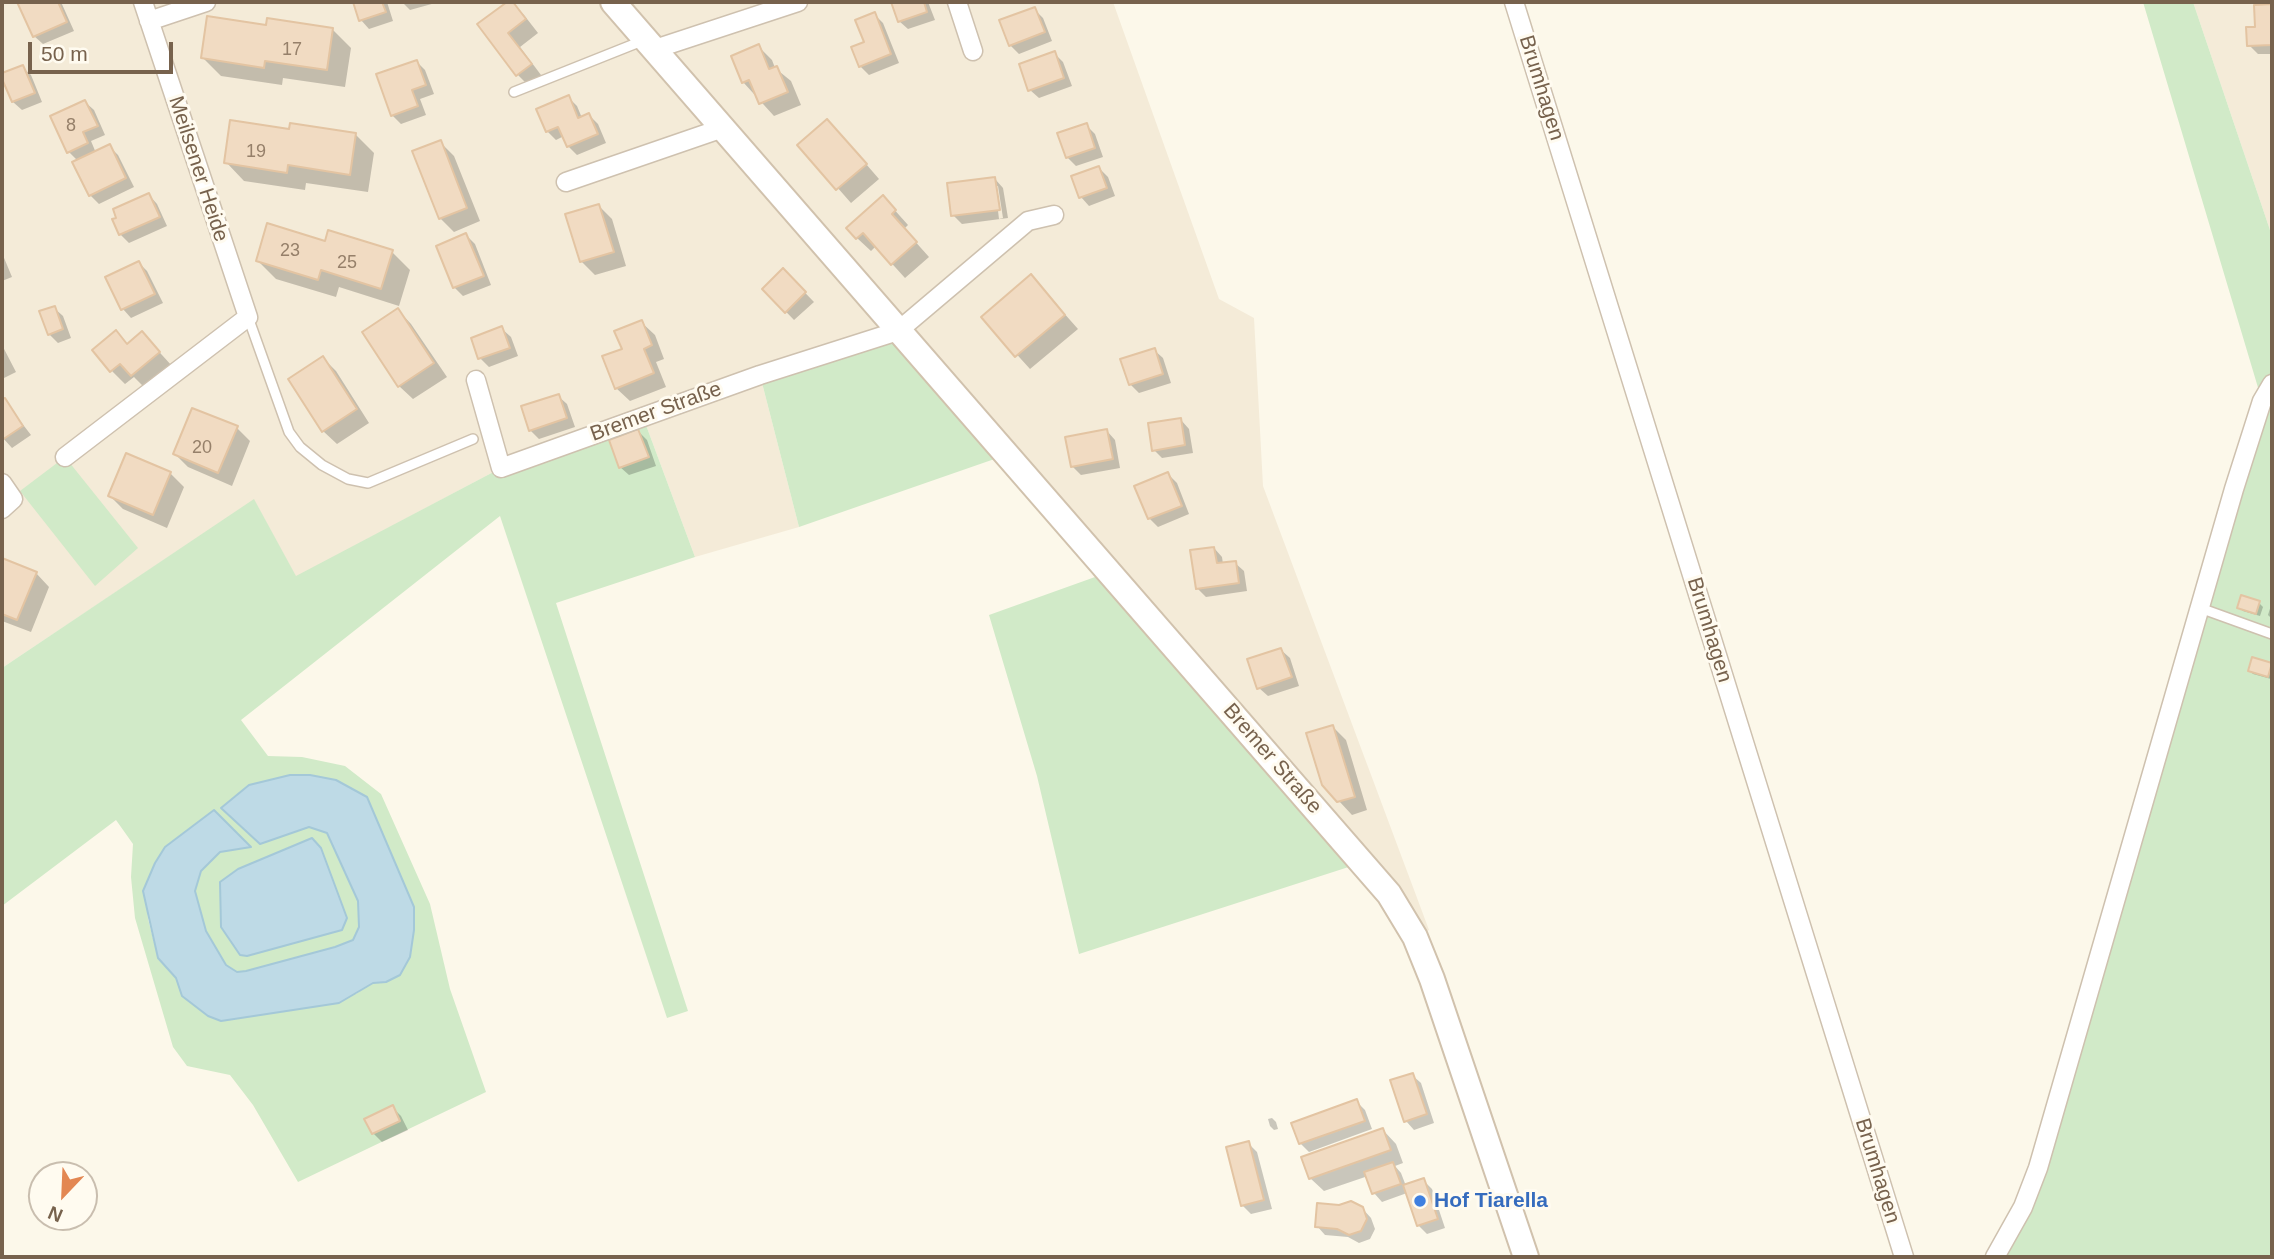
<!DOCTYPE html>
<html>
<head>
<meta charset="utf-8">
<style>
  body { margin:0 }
  #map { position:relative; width:2274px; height:1259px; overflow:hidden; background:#fcf8ea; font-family:Helvetica,sans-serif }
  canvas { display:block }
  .frame { position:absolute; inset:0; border:4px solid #77624d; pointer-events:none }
  .north { position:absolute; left:28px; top:1161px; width:70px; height:70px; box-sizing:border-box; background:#fffbf0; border:2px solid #c9beaf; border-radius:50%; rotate:203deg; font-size:19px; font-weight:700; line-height:28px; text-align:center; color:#77624d }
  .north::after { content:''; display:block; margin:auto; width:24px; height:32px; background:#e38752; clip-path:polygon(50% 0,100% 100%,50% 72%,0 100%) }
  .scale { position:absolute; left:28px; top:42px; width:145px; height:32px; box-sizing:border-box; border:4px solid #77624d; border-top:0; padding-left:9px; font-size:21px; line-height:24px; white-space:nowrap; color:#77624d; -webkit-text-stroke:5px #fffbf0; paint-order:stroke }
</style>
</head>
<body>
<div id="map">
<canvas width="2274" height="1259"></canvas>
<div class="frame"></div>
<div class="north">N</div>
<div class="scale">50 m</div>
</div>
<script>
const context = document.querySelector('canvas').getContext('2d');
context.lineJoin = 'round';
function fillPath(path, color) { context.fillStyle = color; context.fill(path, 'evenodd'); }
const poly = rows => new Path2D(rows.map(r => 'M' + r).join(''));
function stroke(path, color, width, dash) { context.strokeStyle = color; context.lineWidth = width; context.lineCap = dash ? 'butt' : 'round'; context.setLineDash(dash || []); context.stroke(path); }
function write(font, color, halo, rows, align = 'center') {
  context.font = font + ' Helvetica,sans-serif'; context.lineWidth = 6; context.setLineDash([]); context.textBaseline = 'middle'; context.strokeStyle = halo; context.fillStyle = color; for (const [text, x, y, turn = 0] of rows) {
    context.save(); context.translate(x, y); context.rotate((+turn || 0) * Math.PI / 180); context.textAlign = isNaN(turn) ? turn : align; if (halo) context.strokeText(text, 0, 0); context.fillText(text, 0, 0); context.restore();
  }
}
fillPath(poly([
  [2,2,1113,2,1219,299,1254,318,1263,486,1429,930,1415,937,898,331,760,375,799,527,695,557,643,417,501,468,296,577,254,500,2,668],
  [2193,2,2272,2,2272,236]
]), '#f4ebd8');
fillPath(poly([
  [2143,2,2193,2,2272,236,2272,1257,1995,1257,2023,1207,2262,401],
  [898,331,1006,455,799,527,760,375],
  [643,417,695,557,556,603,688,1011,667,1018,500,516,241,720,268,756,302,757,345,766,381,794,430,904,450,989,486,1092,298,1182,253,1105,230,1075,187,1066,173,1047,135,918,131,877,133,844,116,820,2,906,2,668,254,499,296,576,501,468],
  [290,775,310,775,400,975,386,982,373,982,356,994,182,996,176,978,158,958,148,919,147,904,155,863,165,847,214,811,250,846,220,852,201,871,195,891,206,931,226,965,237,972,246,971,335,947,353,940,359,927,358,901,327,833,309,827,260,844,221,808,249,785],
  [65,457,138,548,95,586,20,491],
  [1109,572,1361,863,1079,954,1037,776,989,615]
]), '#d1eac8');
const water = poly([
  [290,775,310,775,336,780,367,797,414,907,414,930,410,957,400,975,386,982,373,983,339,1003,221,1021,208,1016,182,996,176,978,158,958,143,891,155,863,165,847,214,810,251,847,220,852,201,871,195,891,206,931,226,965,237,972,246,971,335,947,353,940,359,927,358,901,327,833,309,827,260,844,221,808,249,785,290,775],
  [312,838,321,848,347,918,342,930,247,956,240,955,221,927,220,882,238,869,312,838]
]);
fillPath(water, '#bedae6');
stroke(water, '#a4c8d8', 2);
fillPath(poly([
  [19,2,61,2,74,31,43,44,34,36],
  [355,2,387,2,393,21,369,29,361,20],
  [402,2,439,2,410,10],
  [510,2,524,15,538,33,520,47,544,79,531,88,518,75,479,25],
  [893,2,928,2,935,20,908,29,899,21],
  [2256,6,2272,6,2272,54,2258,54,2249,45,2257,29],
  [1034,9,1043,18,1052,41,1019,54,1010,45],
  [874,14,883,23,899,63,869,75,860,66],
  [267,27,333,30,351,48,345,87,283,78,282,85,221,76,203,58],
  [758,46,772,60,775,68,791,81,801,105,774,116,743,82],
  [1054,53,1063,62,1072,86,1039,98,1030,90],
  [417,62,425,70,434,94,420,99,426,115,401,124,392,115],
  [22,67,31,75,42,102,22,110,13,102,2,75],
  [568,97,577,106,582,118,589,115,598,124,606,143,577,155,568,146,564,136,556,140,547,131],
  [85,102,94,110,105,135,91,141,96,153,109,146,118,155,134,187,99,204,90,195,74,163,78,161,68,151],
  [1086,125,1095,134,1103,157,1076,166,1067,157],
  [290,131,356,135,374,153,368,192,306,183,305,190,244,181,226,162],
  [841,135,879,179,851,203,800,145],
  [440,142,454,156,480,221,454,232,440,218],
  [1099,168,1108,177,1115,196,1089,206,1081,197],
  [995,179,1003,188,1008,218,962,224,953,215],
  [995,186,998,186,1003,218,999,219],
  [149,195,157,204,167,226,129,243,120,234],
  [883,197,908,225,904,229,929,257,905,278,876,246,871,251,857,238],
  [599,206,612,219,626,266,595,275,581,261],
  [466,235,475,244,491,285,463,296,454,287],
  [326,243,392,252,410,270,399,306,339,287,336,297,276,279,257,260],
  [2,253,12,277,2,281],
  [139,263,147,271,163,303,131,318,123,309],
  [783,270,814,302,794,320,764,289],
  [1031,276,1078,329,1030,369,983,317],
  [54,308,63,316,71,338,58,343,49,334],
  [398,310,411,324,447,377,413,399,399,386],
  [641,322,655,335,664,359,656,362,666,387,630,401,616,388,624,350],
  [502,329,511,337,518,356,489,367,480,358,473,339],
  [116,333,128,345,142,333,172,366,145,388,134,377,125,384,112,371],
  [2,345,16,372,2,379],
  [1154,350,1163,358,1171,383,1139,393,1130,384],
  [323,358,336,371,369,423,337,444,323,431],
  [558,396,567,404,575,427,539,439,530,430],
  [4,400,31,435,12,448,2,437,2,401],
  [1181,420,1189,429,1193,453,1162,458,1154,450],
  [237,428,250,441,232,486,188,467,175,454],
  [638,431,647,440,656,466,629,475,620,467],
  [1107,431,1115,440,1120,468,1081,475,1072,466],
  [170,473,184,487,167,528,123,509,110,496],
  [1168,474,1177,483,1189,514,1158,527,1149,518],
  [1214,548,1222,557,1223,564,1235,563,1244,571,1247,591,1206,597,1197,588],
  [2,560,36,573,49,587,31,632,2,621],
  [2272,602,2272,619,2268,615],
  [2259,603,2263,607,2260,616,2243,611,2239,607],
  [1281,650,1290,658,1299,686,1268,696,1259,688],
  [2271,665,2271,679,2253,674,2249,670],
  [1333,727,1346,740,1367,810,1352,815,1339,801],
  [1412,1075,1421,1083,1434,1123,1414,1130,1406,1121],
  [1356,1101,1365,1110,1372,1129,1309,1152,1300,1143],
  [393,1108,401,1116,408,1130,382,1142,373,1133],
  [1272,1118,1276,1122,1278,1129,1274,1130,1270,1126,1268,1119],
  [1383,1130,1396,1144,1403,1163,1395,1166,1401,1173,1406,1186,1423,1180,1432,1189,1445,1228,1427,1234,1418,1225,1407,1193,1382,1202,1374,1193,1368,1176,1324,1191,1310,1178],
  [1248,1143,1257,1152,1272,1209,1251,1214,1242,1205],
  [1362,1208,1371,1218,1375,1229,1370,1239,1359,1243,1348,1237,1325,1235,1317,1226]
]), '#0003');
const building = poly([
  [17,2,58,2,67,22,33,37,17,2],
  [353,2,382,2,386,12,359,21,353,2],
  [507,2,513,2,526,19,508,33,532,64,516,76,477,24,507,2],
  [891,2,924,2,927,12,898,22,891,2],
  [2272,4,2272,45,2247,46,2246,27,2255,27,2254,5,2272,4],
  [1035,7,1045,32,1009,46,999,20,1035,7],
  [875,12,891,54,859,67,851,47,864,42,855,20,875,12],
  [207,16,266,25,267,18,333,28,327,70,265,61,264,68,201,58,207,16],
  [759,44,769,69,777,66,788,92,759,104,749,80,742,83,731,56,759,44],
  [1055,51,1064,78,1028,91,1019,64,1055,51],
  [417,60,426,85,412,90,418,106,391,116,376,74,417,60],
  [23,65,35,93,12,102,2,79,2,73,23,65],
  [569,95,578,118,589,113,598,134,567,147,558,127,546,132,536,109,569,95],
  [85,100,98,126,83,132,88,143,67,153,50,116,85,100],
  [827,119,867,164,836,190,797,145,827,119],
  [230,120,289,129,290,123,356,133,350,175,288,165,287,173,224,163,230,120],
  [1087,123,1095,148,1066,158,1057,133,1087,123],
  [441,140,467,208,439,219,412,151,441,140],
  [110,144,126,178,89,196,72,162,110,144],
  [1099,166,1107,188,1079,198,1071,176,1099,166],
  [995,177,1000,210,951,216,947,183,995,177],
  [149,193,160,217,119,235,112,219,116,218,113,209,149,193],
  [883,195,896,210,892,214,917,242,891,265,863,233,856,239,846,228,883,195],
  [599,204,614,252,580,262,565,214,599,204],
  [267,223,325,241,328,230,393,250,381,289,321,270,318,280,256,261,267,223],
  [466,233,484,276,453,288,436,246,466,233],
  [139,261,155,294,121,310,105,277,139,261],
  [783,268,806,292,785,313,762,289,783,268],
  [1031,274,1065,315,1015,357,981,317,1031,274],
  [55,306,63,329,48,335,39,311,55,306],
  [398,308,434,363,398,387,362,332,398,308],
  [642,320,652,345,644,349,654,373,615,389,602,356,622,349,614,331,642,320],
  [502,326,510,348,478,359,471,338,502,326],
  [116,330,127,344,142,331,160,352,131,376,120,364,110,372,92,350,116,330],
  [1155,348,1163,374,1129,385,1120,359,1155,348],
  [323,356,357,409,322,432,288,379,323,356],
  [559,394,567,418,529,431,521,406,559,394],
  [5,398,23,426,2,440,2,399,5,398],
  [192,408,238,426,218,473,173,454,192,408],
  [1181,418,1185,445,1152,451,1148,423,1181,418],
  [638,429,649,457,619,468,609,440,638,429],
  [1107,429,1113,459,1071,467,1065,437,1107,429],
  [126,453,171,472,153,515,108,496,126,453],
  [1168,472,1182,506,1148,519,1134,486,1168,472],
  [1214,547,1217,563,1236,561,1239,583,1196,589,1190,550,1214,547],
  [2,558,37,572,17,620,2,614,2,558],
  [2241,595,2260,601,2256,614,2237,608,2241,595],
  [1281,648,1292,677,1257,689,1247,659,1281,648],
  [2252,657,2272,663,2268,677,2248,671,2252,657],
  [1333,725,1355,797,1337,802,1322,785,1306,733,1333,725],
  [1413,1073,1427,1114,1404,1122,1390,1080,1413,1073],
  [1357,1099,1365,1121,1299,1144,1291,1123,1357,1099],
  [393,1105,400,1121,372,1134,364,1119,393,1105],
  [1383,1128,1391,1150,1309,1179,1301,1157,1383,1128],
  [1249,1141,1264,1200,1241,1206,1226,1147,1249,1141],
  [1393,1162,1401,1184,1372,1194,1364,1172,1393,1162],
  [1424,1178,1438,1219,1417,1226,1403,1185,1424,1178],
  [1351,1201,1363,1207,1367,1219,1361,1231,1349,1235,1337,1229,1315,1227,1317,1203,1339,1205,1351,1201]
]);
fillPath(building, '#f1dbc2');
stroke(building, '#e3c4a2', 2);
const lane = poly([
  [514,92,642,41],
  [248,317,289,432,300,447,322,465,348,479,368,483,473,439],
  [2200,608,2272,634]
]);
const street = poly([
  [957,2,973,51],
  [1514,2,1904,1257],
  [149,21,206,2],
  [655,49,798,2],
  [566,182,723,128],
  [476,380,501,468,760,375,898,331,1028,221,1054,215],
  [65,457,248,317,143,2],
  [2,483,13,499,2,509],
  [1995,1257,2023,1207,2038,1168,2234,489,2262,401,2272,384]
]);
const secondary = poly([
  [613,2,1389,894,1415,937,1432,979,1526,1257]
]);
stroke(lane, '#cec1af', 12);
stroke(street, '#cec1af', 21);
stroke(secondary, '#d1c2ad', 28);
stroke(lane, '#fff', 9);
stroke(street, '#fff', 18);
stroke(secondary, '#fff', 24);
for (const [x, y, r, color] of [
  [1420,1201,7,"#3f7fe0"]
]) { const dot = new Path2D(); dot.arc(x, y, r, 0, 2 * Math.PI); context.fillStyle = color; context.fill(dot); stroke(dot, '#fffbf0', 2.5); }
write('18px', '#96806a', null, [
  ["17",292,50],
  ["8",71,126],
  ["19",256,152],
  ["23",290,251],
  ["25",347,263],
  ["20",202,448]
]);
write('21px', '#77624d', '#fffbf0', [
  ["Brumhagen",1541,88,73],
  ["Meilsener Heide",198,169,72],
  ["Bremer Straße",656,412,-20],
  ["Brumhagen",1709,630,73],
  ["Bremer Straße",1272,759,49],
  ["Brumhagen",1877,1171,73]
]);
write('bold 21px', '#366cbe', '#fffbf0', [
  ["Hof Tiarella",1434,1201]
], 'left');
</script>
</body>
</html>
